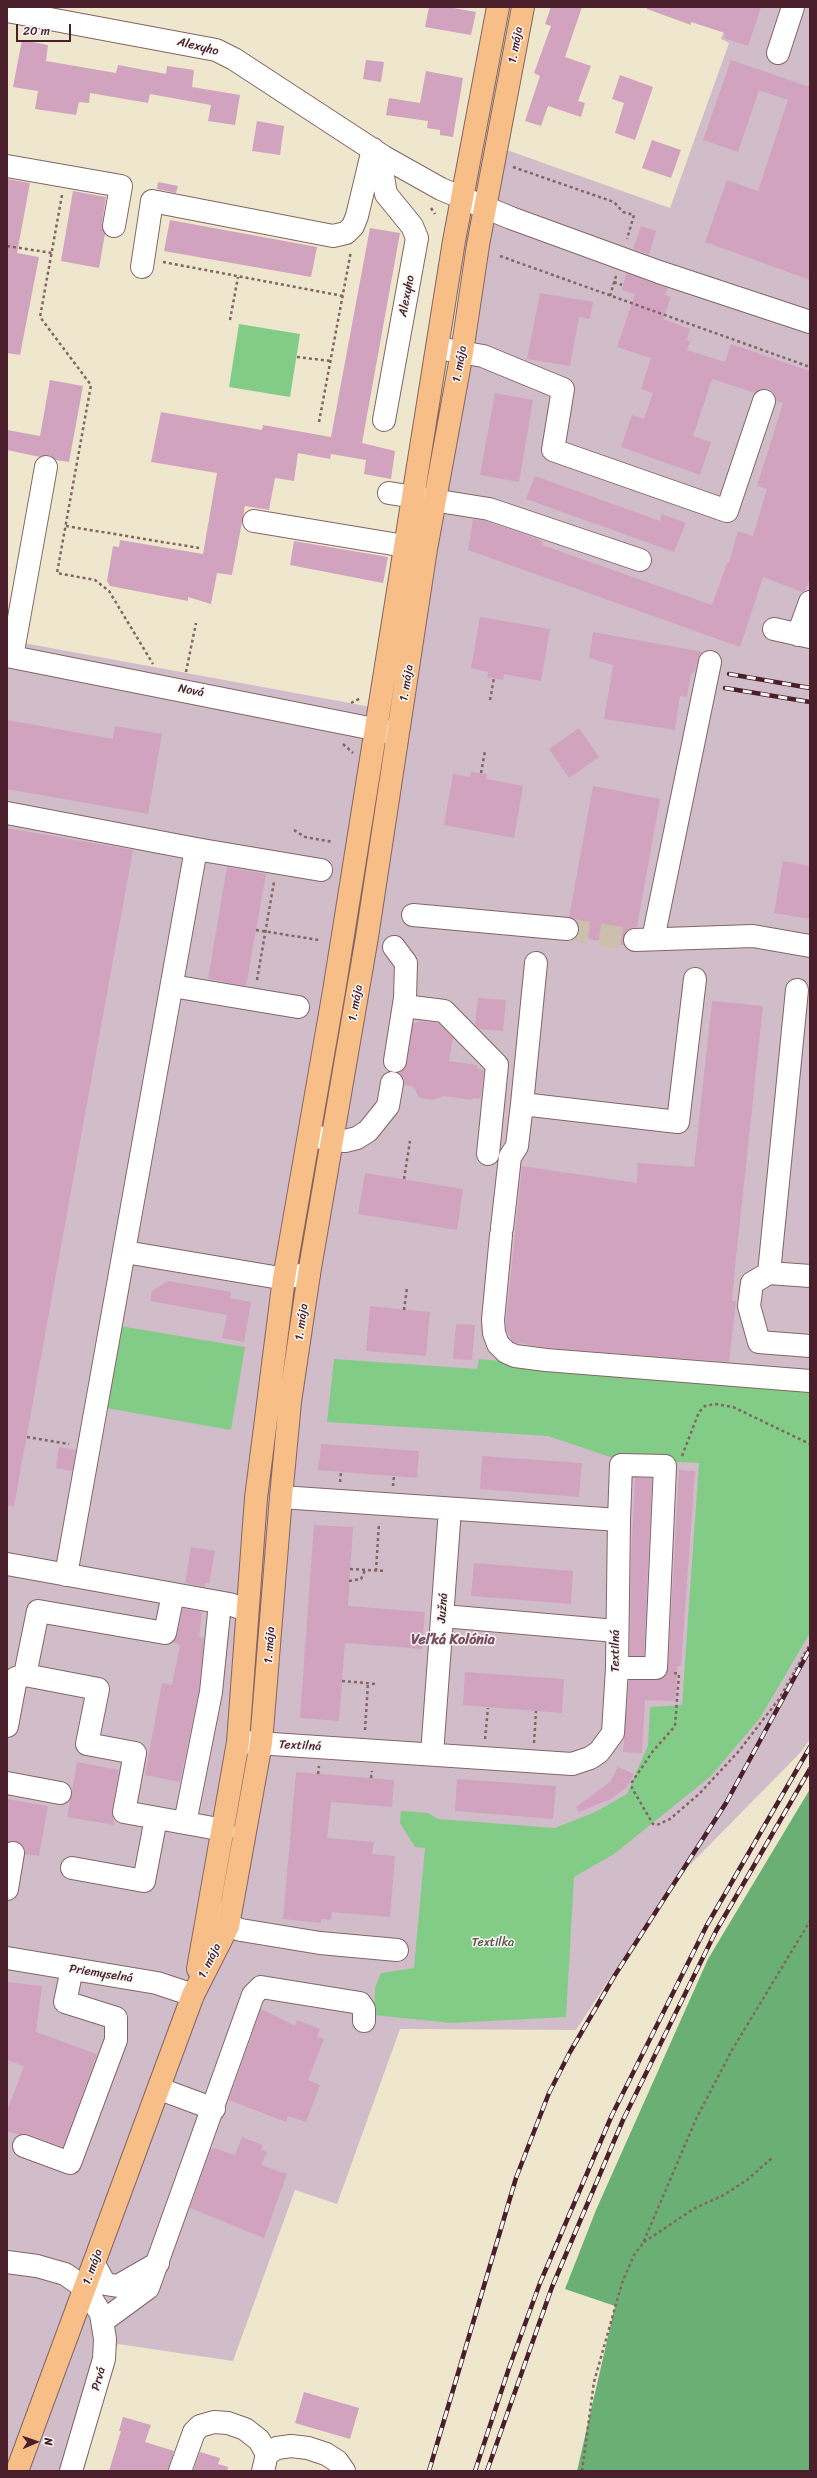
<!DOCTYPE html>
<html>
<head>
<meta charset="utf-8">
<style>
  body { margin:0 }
  #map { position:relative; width:817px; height:2478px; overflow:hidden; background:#eee7cd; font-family:Sriracha,sans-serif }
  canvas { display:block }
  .frame { position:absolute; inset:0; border:8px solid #4a1f2b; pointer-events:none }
  .north { position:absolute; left:16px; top:2422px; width:40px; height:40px; -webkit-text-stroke:3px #f6f6f2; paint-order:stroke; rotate:88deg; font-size:11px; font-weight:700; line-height:16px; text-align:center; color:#4a1f2b }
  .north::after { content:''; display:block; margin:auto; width:14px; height:18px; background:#4a1f2b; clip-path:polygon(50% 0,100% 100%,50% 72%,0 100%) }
  .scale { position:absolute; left:16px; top:24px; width:55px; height:18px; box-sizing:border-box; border:2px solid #4a1f2b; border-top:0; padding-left:5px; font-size:12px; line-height:14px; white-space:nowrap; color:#4a1f2b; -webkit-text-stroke:3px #f6f6f2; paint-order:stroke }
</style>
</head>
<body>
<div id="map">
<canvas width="817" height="2478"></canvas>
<div class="frame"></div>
<div class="north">N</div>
<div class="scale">20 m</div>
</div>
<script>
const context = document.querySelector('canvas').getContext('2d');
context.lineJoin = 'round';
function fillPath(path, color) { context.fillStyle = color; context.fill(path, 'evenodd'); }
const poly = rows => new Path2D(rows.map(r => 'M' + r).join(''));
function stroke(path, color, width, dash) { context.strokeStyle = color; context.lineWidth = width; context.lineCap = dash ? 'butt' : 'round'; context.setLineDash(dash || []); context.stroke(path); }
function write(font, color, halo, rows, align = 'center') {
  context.font = font + ' Sriracha,sans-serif'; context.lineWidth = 3; context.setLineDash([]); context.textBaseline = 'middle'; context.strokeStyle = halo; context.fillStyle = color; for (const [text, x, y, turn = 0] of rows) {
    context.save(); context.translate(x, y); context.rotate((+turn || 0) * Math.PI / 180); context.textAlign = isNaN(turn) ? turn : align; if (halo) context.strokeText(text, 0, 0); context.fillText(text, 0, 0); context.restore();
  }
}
fillPath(poly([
  [732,7,810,7,810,1739,801,1752,672,1883,576,2030,400,2029,337,2204,295,2190,233,2361,118,2344,66,2471,7,2471,7,640,393,711,490,144,670,208,729,43,721,39]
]), '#d1bdca');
fillPath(poly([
  [239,324,300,334,290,397,229,387],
  [120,1326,245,1347,231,1430,106,1408],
  [334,1359,477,1369,479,1359,810,1387,810,1633,760,1718,711,1776,614,1854,574,1877,566,2017,451,2023,374,2015,375,1988,381,1973,414,1968,425,1848,415,1847,400,1823,401,1811,428,1813,438,1819,555,1828,595,1812,627,1794,648,1745,650,1707,682,1705,699,1463,616,1459,548,1436,327,1422]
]), '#83cc88');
fillPath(poly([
  [810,1789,810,2471,577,2471,615,2306,565,2289,596,2210,708,1959]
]), '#6ab074');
fillPath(poly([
  [429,7,448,7,476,12,471,35,425,27],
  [551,7,582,7,565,57,591,66,578,101,585,103,581,117,548,106,541,126,525,121,540,76,534,73,551,26,545,24],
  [647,7,761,7,748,46,724,38,725,33,691,22,691,25,647,9],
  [22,40,48,45,46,61,116,73,118,65,166,74,167,66,194,70,192,87,240,95,235,125,208,121,211,105,150,94,148,103,90,93,89,103,79,102,76,115,35,109,38,91,13,87],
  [366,60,384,62,381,82,363,79],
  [731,60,810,87,810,280,705,242,727,180,758,191,788,100,759,90,738,152,703,140],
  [426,71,463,78,453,137,440,135,440,130,427,128,428,121,386,115,389,98,420,103],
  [620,75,653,87,635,140,615,133,624,103,612,99],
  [257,121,284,126,280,155,252,151],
  [652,140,681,150,671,178,642,168],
  [7,179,30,183,17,253,39,257,20,355,7,353],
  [158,182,178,186,176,193,157,189],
  [73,191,106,197,102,224,105,234,99,268,61,261],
  [170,220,317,247,311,277,164,251],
  [641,226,656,231,649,255,633,249],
  [370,228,400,233,362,443,395,451,391,479,364,474,366,460,331,454,330,459,298,453,294,481,275,478,269,510,245,506,232,575,217,573,211,604,188,597,188,601,110,586,107,581,113,546,119,547,120,540,203,554,217,473,151,462,161,412,262,430,263,425,331,437],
  [626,273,668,288,665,295,671,297,663,319,690,329,687,340,690,342,687,350,725,362,731,344,810,371,810,579,805,591,802,592,763,577,740,647,468,550,473,519,486,521,543,541,542,545,712,605,727,563,729,563,738,531,753,536,767,489,757,486,783,403,776,401,774,393,768,389,761,389,755,393,712,379,693,436,711,442,700,475,621,447,632,415,644,419,653,393,641,389,651,358,617,347,635,294,622,290],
  [540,293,593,302,590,319,579,317,570,366,527,359],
  [50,380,83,386,69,462,56,460,49,455,40,457,7,450,7,430,40,436],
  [495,393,533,400,519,482,480,475],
  [535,476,660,521,662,514,686,523,674,552,526,499],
  [294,541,388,557,383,583,290,565],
  [480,617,550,629,541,681,504,674,503,680,487,677,488,672,471,668],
  [593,632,703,652,698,659,695,672,691,673,687,697,680,696,675,730,604,719,613,665,589,658],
  [7,720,113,739,115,726,162,734,148,814,7,789],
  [579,728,599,757,569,778,549,749],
  [471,772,487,774,486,779,523,786,514,838,444,825,453,774,470,777],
  [593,786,660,799,637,927,629,929,624,934,624,945,576,937,579,931,578,924,569,917],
  [7,828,133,850,14,1506,7,1506],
  [783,861,810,866,810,919,774,913],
  [227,867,266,874,246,986,208,979],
  [478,998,506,1000,503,1031,479,1029,475,1025],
  [712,1001,763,1006,736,1258,732,1301,736,1301,729,1362,547,1348,513,1342,506,1330,506,1320,522,1166,637,1183,638,1163,694,1167],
  [420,1021,438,1023,453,1038,449,1061,477,1065,477,1068,484,1070,481,1096,479,1099,473,1098,472,1100,444,1096,433,1100,421,1098,418,1096,414,1087,404,1085,404,1078,399,1073,404,1069,407,1063,413,1024],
  [365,1173,463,1189,457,1230,358,1214],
  [168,1281,231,1292,230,1298,251,1302,244,1342,222,1338,227,1315,150,1301,152,1291],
  [370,1306,430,1312,426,1356,366,1351],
  [456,1324,475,1325,472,1360,453,1359],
  [321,1444,419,1451,417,1478,318,1470],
  [59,1447,76,1450,72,1471,56,1468],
  [482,1456,582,1463,579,1497,480,1489],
  [679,1470,695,1471,681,1666,677,1666,676,1701,645,1700,642,1753,623,1752,629,1680,662,1679,668,1669],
  [635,1478,652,1478,644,1656,630,1656,631,1561],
  [314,1525,353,1527,348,1606,425,1612,422,1649,345,1643,339,1721,300,1718],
  [191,1547,215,1551,209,1583,205,1583,205,1587,185,1583],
  [474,1563,573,1571,571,1604,471,1596],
  [183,1608,202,1612,199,1637,204,1638,199,1689,180,1782,145,1775,162,1683,172,1685,180,1645,173,1642,177,1636],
  [465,1672,564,1679,562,1713,463,1705],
  [77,1762,119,1770,112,1810,114,1825,67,1817],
  [618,1767,634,1774,627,1787,611,1799,579,1812,576,1807,610,1782],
  [296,1772,394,1780,392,1807,331,1802,327,1838,374,1842,372,1854,395,1856,390,1917,332,1912,331,1920,321,1919,321,1923,283,1919],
  [457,1779,556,1786,553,1819,455,1811],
  [7,1799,48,1806,39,1856,25,1854,21,1844,15,1841,7,1842],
  [7,1982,42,1986,36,2032,97,2054,63,2147,28,2134,19,2135,7,2131,7,2111,24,2066,7,2060],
  [261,2009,295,2026,297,2020,320,2029,317,2037,324,2039,308,2080,320,2085,306,2122,288,2116,286,2122,229,2100],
  [242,2137,263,2145,261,2150,267,2152,261,2165,287,2174,264,2238,190,2208,211,2149,214,2148,235,2155],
  [304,2392,359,2408,350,2439,295,2423],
  [123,2417,151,2425,145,2442,174,2451,168,2471,109,2471,121,2431,119,2431],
  [200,2452,220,2458,218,2464,228,2467,227,2471,193,2471]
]), '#d1a3bf');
stroke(poly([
  [567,929,635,940]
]), '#cdbfad', 22, [22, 11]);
const minor = poly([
  [7,11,216,50,234,59,384,157,441,189,511,218,659,272,810,322],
  [778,53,793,7],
  [7,166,121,186,114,226],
  [142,267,152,201,333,236,346,233,353,226,357,216,373,149],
  [438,348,483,356,563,389,553,450,727,511,764,401],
  [384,420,417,238,412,226,386,194,382,171,384,157],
  [389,493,489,509,640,560],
  [254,521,423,549],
  [774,629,810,637],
  [798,635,810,602],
  [7,656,394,733],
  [12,657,46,467],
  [7,813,196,849,66,1575],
  [196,849,321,870],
  [413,915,567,929],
  [653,939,710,662],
  [635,940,753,936,810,946],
  [394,947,406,963,405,998,395,1061],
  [536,963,522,1104,678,1122,695,979],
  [172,986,298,1007],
  [404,1006,444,1011,497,1065,488,1154],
  [309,1136,345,1141,357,1138,368,1131,388,1106,392,1083],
  [502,1228,510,1157,517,1146,522,1104],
  [501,1235,493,1320,494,1333,498,1344,506,1352,515,1356,546,1360,810,1381],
  [125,1252,280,1278,309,1274],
  [769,1273,797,990],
  [810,1276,769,1273,752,1283,749,1306,759,1342,810,1346],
  [7,1564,229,1604,247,1610],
  [173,1594,165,1633,38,1611,25,1675,98,1689,87,1744,135,1753,124,1812,224,1830],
  [443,1616,616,1631],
  [617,1668,656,1668,665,1466,621,1465,619,1520],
  [7,1726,16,1678,25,1675],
  [242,1742,572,1764,590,1758,599,1752,613,1733,617,1668,619,1520,281,1497],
  [432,1754,450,1509],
  [7,1783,60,1793],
  [185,1823,211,1692,220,1603],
  [72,1868,144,1881,156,1818],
  [7,1889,13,1853],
  [215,1913,228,1926,241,1930,320,1943,397,1950],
  [7,1958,157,1983,193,1995],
  [160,2089,214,2109],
  [24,2146,70,2163,116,2040,116,2018,65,2002,72,1969],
  [7,2262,37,2266,65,2274,85,2288,101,2314,105,2339,104,2359,71,2471],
  [94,2264,105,2284,118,2286,158,2263],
  [103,2321,148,2288,253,1995,261,1987,360,2003,364,2009,364,2021],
  [267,2454,277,2448,291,2446,308,2448,326,2454,337,2461,344,2471],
  [180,2471,194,2432,200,2426,214,2422,228,2423,245,2429,259,2440,267,2454,263,2471]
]);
const major = poly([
  [198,1969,238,1742,256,1498,284,1278,334,991,454,241,498,7],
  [17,2471,193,1995,228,1926,261,1743,281,1497,290,1402,309,1274,367,937,426,549,462,352,478,245,523,7]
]);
stroke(minor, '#836564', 24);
stroke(major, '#836564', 24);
stroke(poly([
  [513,167,614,202,623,212,634,215,627,239],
  [62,195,40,317,91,385,57,573,95,580,109,591,153,664],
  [431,208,435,214],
  [7,246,52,253],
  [500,256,810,367],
  [163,262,343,296],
  [614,282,622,285],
  [610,296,616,276],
  [230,320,238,277],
  [297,357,331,361],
  [319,422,351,251],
  [66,526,199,548],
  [186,672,196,623],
  [490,700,494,678],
  [351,703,361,698],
  [343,744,353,753],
  [481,773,485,751],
  [294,830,305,837,333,842],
  [256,930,319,940],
  [257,980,274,882],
  [404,1179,410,1141],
  [404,1310,407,1288],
  [27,1437,69,1444],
  [682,1456,699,1412,705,1406,715,1404,733,1407,810,1444],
  [340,1482,341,1472],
  [393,1486,394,1476],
  [350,1569,386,1571],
  [376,1571,379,1523],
  [349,1581,361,1579,365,1570],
  [674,1673,679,1674,675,1726,653,1751,632,1782,632,1788,653,1824,657,1825,670,1819,699,1794,739,1751,779,1699,810,1644],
  [342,1681,376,1684],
  [365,1730,368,1683],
  [485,1739,488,1708],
  [534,1743,536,1711],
  [318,1774,319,1766],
  [371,1778,372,1771],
  [644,2242,695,2208,722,2196,747,2180,773,2157],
  [582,2471,594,2382,622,2283,634,2255,643,2243,697,2117,732,2050,810,1921]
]), '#836564', 2.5, [3, 3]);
stroke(minor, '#fff', 22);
stroke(major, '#f7be87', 22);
const rail = poly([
  [729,674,810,688],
  [725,688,810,702],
  [429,2471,516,2178,549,2093,570,2052,615,1975,726,1803,810,1649],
  [475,2471,509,2368,540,2283,612,2115,707,1925,810,1747],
  [487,2471,552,2287,623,2120,716,1931,810,1769]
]);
stroke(rail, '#4a1f2b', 4.5);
stroke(rail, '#f6f6f2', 3, [9]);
write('12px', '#4a1f2b', '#f6f6f2', [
  ["1. mája",516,45,-79],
  ["Alexyho",198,47,14],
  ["Alexyho",407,296,-79],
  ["1. mája",460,364,-80],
  ["1. mája",407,683,-81],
  ["Nová",191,691,11],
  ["1. mája",356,1003,-80],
  ["1. mája",302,1322,-82],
  ["Južná",443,1608,-86],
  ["1. mája",270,1645,-86],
  ["Textilná",616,1651,-90],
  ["Textilná",300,1746,3],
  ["1. mája",210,1961,-64],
  ["Priemyselná",101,1974,9],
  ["1. mája",93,2267,-70],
  ["Prvá",99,2379,-75]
]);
write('12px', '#5b5347', '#f6f6f2', [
  ["Textilka",493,1943]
]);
write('bold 14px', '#794d5f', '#f6f6f2', [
  ["Veľká Kolónia",453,1640]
]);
</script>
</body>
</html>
